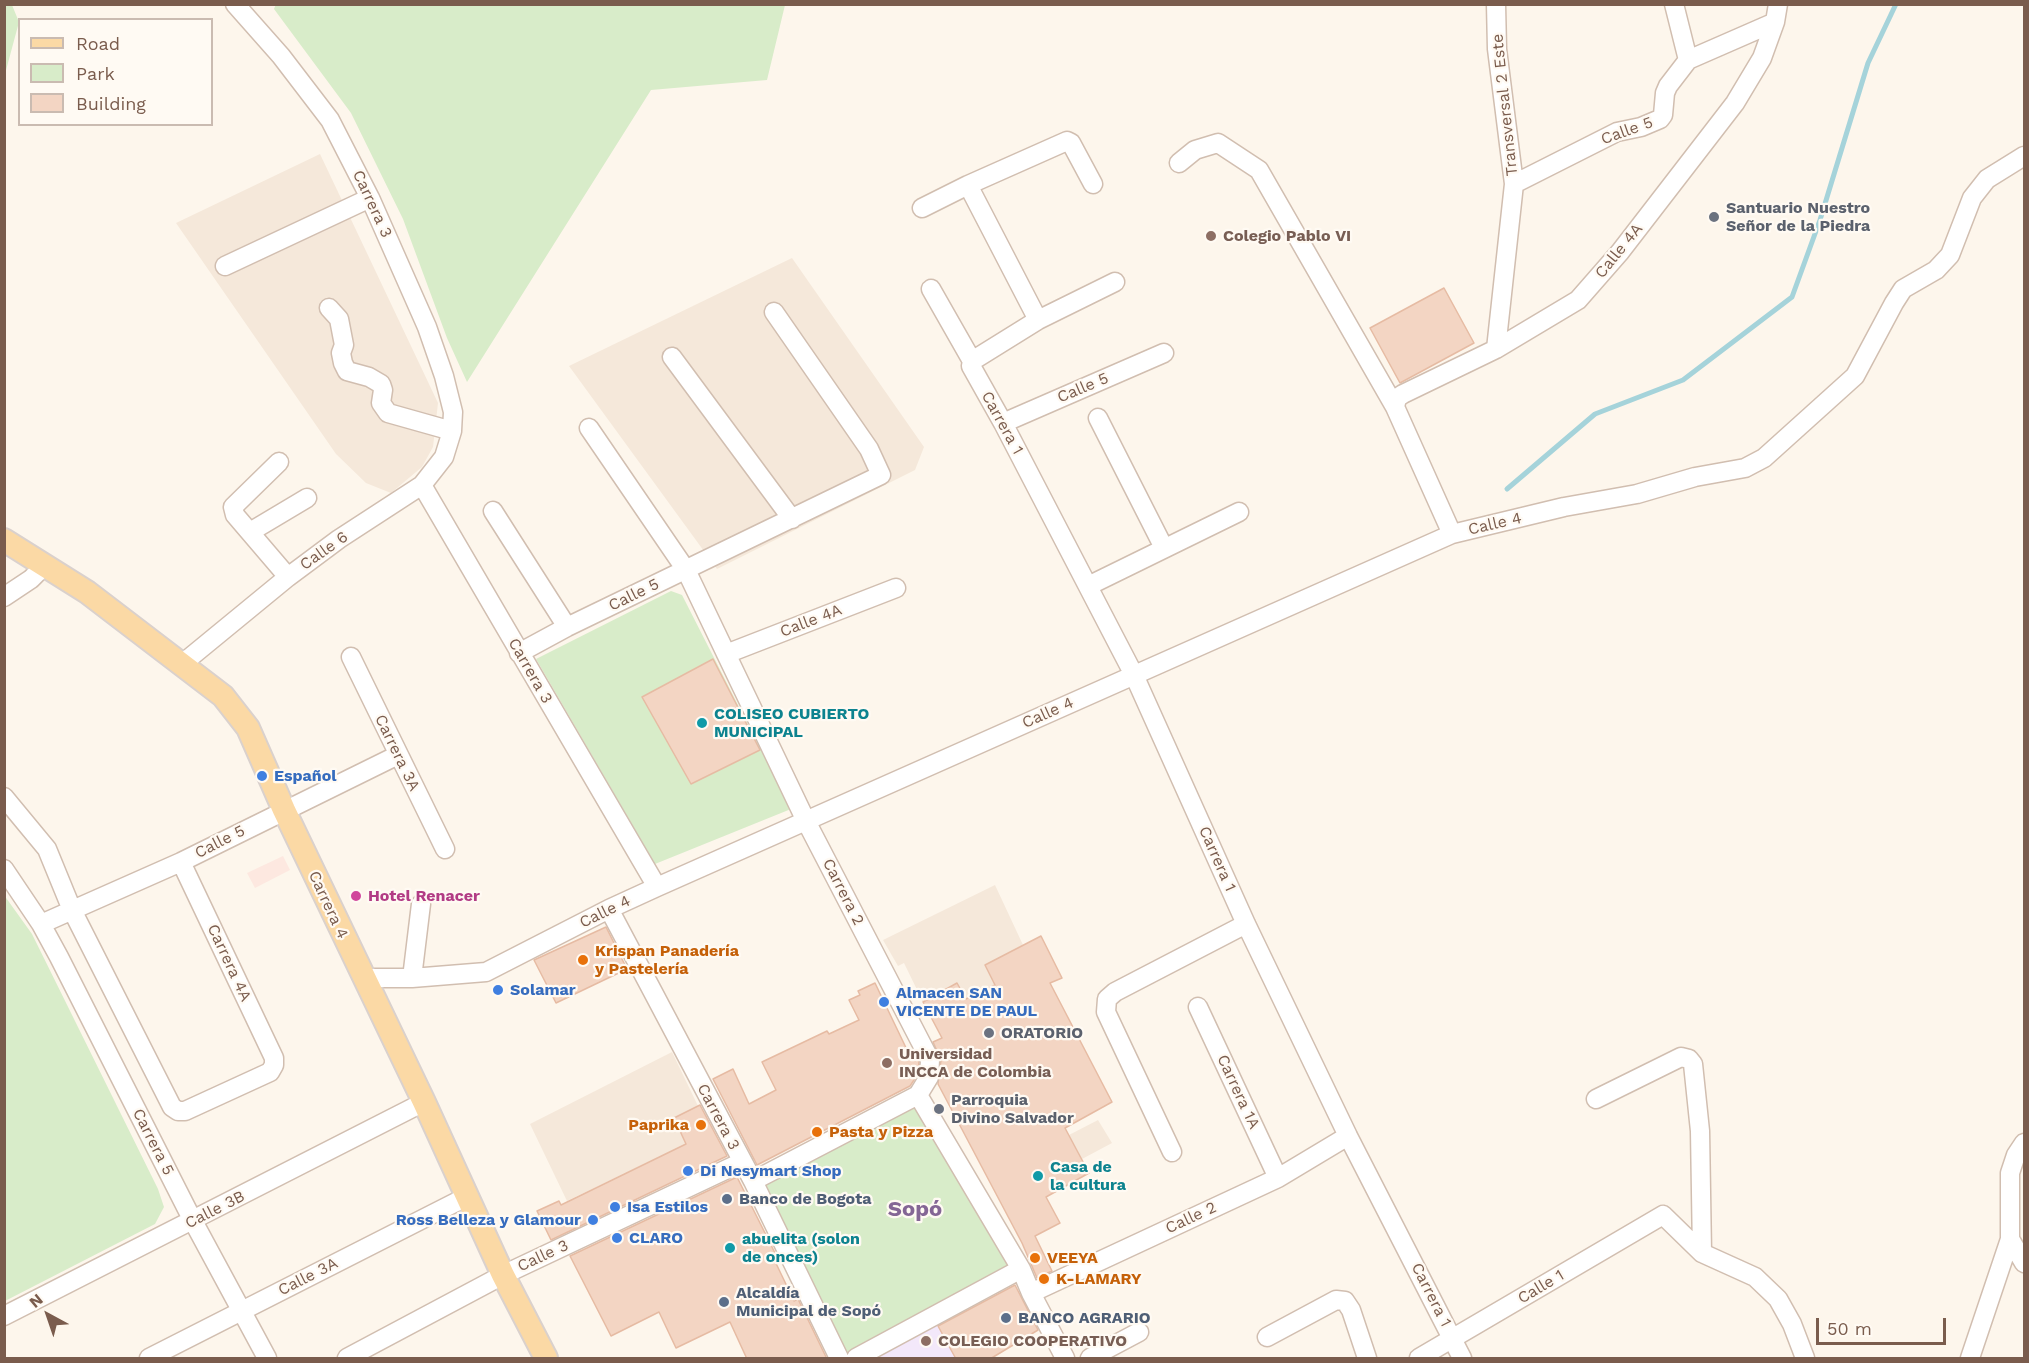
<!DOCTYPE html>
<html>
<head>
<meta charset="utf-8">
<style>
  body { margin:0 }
  #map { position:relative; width:2029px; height:1363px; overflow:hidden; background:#fdf6ec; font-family:"Work Sans",sans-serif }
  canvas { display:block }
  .frame { position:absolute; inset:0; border:6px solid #7a5c4d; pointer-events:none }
  .legend { position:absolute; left:18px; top:18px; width:195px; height:108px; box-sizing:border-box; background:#fffaf3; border:2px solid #cabbb1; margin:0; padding:8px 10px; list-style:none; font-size:18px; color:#7a5c4d }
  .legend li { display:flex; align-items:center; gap:12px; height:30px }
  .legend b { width:30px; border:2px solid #cabbb1 }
  .north { position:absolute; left:18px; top:1285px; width:60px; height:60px; -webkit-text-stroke:4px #fffaf3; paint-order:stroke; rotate:320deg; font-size:16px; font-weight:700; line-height:24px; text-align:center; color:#7a5c4d }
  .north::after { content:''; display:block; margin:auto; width:21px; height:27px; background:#7a5c4d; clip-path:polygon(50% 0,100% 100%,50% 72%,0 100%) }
  .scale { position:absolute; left:1816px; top:1318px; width:130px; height:27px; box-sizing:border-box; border:3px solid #7a5c4d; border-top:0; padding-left:8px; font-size:18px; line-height:21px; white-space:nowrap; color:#7a5c4d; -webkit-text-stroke:4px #fffaf3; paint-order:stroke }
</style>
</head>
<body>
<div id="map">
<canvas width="2029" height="1363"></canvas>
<div class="frame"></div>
<ul class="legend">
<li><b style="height:8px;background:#fbd9a5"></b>Road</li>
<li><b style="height:16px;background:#d8ecc9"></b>Park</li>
<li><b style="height:16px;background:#f3d5c3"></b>Building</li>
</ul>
<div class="north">N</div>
<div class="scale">50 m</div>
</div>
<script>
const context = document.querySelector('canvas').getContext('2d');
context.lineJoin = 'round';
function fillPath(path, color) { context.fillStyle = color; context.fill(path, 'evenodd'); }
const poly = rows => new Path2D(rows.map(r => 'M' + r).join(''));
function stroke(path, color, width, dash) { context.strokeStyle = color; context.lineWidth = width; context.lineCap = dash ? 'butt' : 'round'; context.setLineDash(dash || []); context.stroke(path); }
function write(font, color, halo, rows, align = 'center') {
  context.font = font + ' "Work Sans",sans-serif'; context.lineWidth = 4.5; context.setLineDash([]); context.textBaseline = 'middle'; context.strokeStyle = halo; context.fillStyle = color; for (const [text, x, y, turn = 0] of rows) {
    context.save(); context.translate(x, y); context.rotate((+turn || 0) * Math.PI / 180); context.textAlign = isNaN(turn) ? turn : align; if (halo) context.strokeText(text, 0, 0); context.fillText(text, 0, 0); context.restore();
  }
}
fillPath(poly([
  [320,154,438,403,433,447,422,467,391,493,366,483,336,454,176,223],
  [792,258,924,447,915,470,717,569,569,366],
  [995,885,1023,945,985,965,995,985,966,999,957,983,923,1002,904,963,898,966,883,940],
  [672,1052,698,1106,674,1118,686,1144,567,1201,530,1124],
  [1098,1120,1112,1143,1082,1159,1069,1135]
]), '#f5e8da');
fillPath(poly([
  [283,856,290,870,255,888,247,873]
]), '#fde8e0');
fillPath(poly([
  [937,1324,956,1358,874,1358]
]), '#f3e8fa');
fillPath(poly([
  [5,4,12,5,19,22,5,74],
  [276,4,785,4,785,5,767,80,651,90,467,382,447,338,403,219,351,113,274,9],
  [671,591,682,595,791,809,655,864,536,659],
  [4,895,32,934,158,1189,164,1207,155,1224,5,1301],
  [918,1095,1021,1269,856,1358,839,1358,753,1181]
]), '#d8ecc9');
stroke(poly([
  [1507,489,1595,414,1683,380,1792,297,1820,220,1868,63,1896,4]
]), '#a5d3da', 5);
const building = poly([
  [1444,288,1474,343,1400,383,1370,328,1444,288],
  [713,659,760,750,691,784,642,697,713,659],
  [606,927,627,969,556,1003,534,960,606,927],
  [1041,936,1062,978,1050,983,1112,1102,1065,1128,1089,1173,1046,1197,1060,1223,1035,1236,1052,1271,1037,1278,1022,1243,938,1084,941,1060,933,1042,942,1038,923,1002,957,983,966,999,995,985,985,965,1041,936],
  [875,983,909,1054,913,1052,919,1062,918,1074,910,1086,757,1165,713,1079,733,1069,749,1104,776,1090,762,1062,827,1031,829,1034,859,1020,849,1000,860,995,858,991,875,983],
  [700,1105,727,1156,551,1240,537,1211,559,1201,561,1205,686,1144,674,1118,700,1105],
  [737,1177,775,1253,772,1255,794,1301,798,1299,827,1359,747,1359,730,1322,676,1348,659,1312,611,1336,570,1256,737,1177],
  [1015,1285,1038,1330,990,1359,956,1359,938,1326,1015,1285]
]);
fillPath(building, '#f3d5c3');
stroke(building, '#e6bba3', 1.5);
const minor = poly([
  [1674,4,1688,60],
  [1179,163,1195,150,1218,143,1259,170,1395,407,1452,534],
  [1514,184,1617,132,1641,127,1660,119,1663,115,1665,93,1668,86,1688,60,1775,22],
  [968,185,1038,320],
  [922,208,968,185,1067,141,1071,143,1093,184],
  [225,266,370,198],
  [931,289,972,361,971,366,1003,423,1134,675,1246,924,1348,1136,1462,1358],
  [329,308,339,319,344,345,341,353,343,363,347,371,369,377,381,384,383,390,381,403,388,413,452,431],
  [1496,349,1514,184,1497,49,1496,4],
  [672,357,792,519],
  [972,361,1038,320,1115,282],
  [1395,407,1397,398,1403,394,1496,349,1578,300,1620,252,1735,103,1762,58,1775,22,1778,4],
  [1098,418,1164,548],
  [1003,423,1164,353],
  [589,428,686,570,806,821,930,1060,929,1077,918,1095,1021,1269,1031,1293,1065,1358],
  [279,462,233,507,235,515,288,577],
  [422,485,657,887],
  [493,511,567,627],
  [250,532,307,498],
  [1088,586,1239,512],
  [4,597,31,579,45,565],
  [519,653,567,627,881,475,869,449,774,312],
  [726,654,896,588],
  [351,657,445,849],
  [182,664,288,577,339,539,422,485,444,457,452,431,453,412,444,376,427,327,370,198,330,120,281,56,235,4],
  [4,797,47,849,72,910,172,1107,178,1111,185,1111,270,1072,274,1065,274,1058,181,862],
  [4,869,41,924,59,957,193,1221,267,1358],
  [609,909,753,1181,839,1358],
  [41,924,181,862,398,755],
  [363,978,412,978,486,972,609,909,657,887,1452,534,1564,507,1637,494,1695,477,1745,468,1764,458,1855,376,1894,303,1903,289,1936,270,1950,255,1972,198,1987,179,2024,156],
  [412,978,421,904],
  [1198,1007,1278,1178],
  [1596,1099,1681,1057,1689,1059,1693,1064,1700,1131,1702,1253],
  [1172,1152,1106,1012,1107,999,1115,992,1246,924],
  [753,1181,918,1095],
  [2010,1239,2024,1263],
  [1031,1293,1278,1178,1348,1136],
  [4,1316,424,1102],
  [1267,1337,1336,1300,1345,1301,1351,1310,1367,1358],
  [149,1358,468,1196],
  [347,1358,503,1275,742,1162],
  [856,1358,1021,1269],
  [1090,1358,1139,1332],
  [1419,1358,1663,1215,1702,1253,1755,1277,1778,1299,1792,1324,1805,1358],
  [1970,1358,2010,1239,2010,1173,2016,1155,2024,1143]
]);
const major = poly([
  [4,540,87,592,223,696,248,728,284,810,424,1102,503,1275,546,1358]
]);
stroke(minor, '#d1beb0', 21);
stroke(major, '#dad1cd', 26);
stroke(minor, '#fff', 18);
stroke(major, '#fbd9a5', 22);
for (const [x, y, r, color] of [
  [1714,217,6,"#6b7280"],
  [1211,236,6,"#8d6e63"],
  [702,723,6,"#0f9aa8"],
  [262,776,6,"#3f7fe0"],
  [356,896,6,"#d1479c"],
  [583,960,6,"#e8710a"],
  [498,990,6,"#3f7fe0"],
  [884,1002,6,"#3f7fe0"],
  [989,1033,6,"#6b7280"],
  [887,1063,6,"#8d6e63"],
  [939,1109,6,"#6b7280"],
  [701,1125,6,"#e8710a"],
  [817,1132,6,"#e8710a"],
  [688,1171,6,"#3f7fe0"],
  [1038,1176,6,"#0f9aa8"],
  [727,1199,6,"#5c6f8a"],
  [615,1207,6,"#3f7fe0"],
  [593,1220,6,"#3f7fe0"],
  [617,1238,6,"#3f7fe0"],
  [730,1248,6,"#0f9aa8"],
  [1035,1258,6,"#e8710a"],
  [1044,1279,6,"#e8710a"],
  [724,1302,6,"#5c6f8a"],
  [1006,1318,6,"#5c6f8a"],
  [926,1341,6,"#8d6e63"]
]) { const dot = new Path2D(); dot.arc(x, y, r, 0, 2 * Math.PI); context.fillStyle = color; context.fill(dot); stroke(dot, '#fffaf3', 2); }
write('16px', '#7a5c4d', '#fffaf3', [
  ["Transversal 2 Este",1505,105,-96],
  ["Calle 5",1627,131,-20],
  ["Carrera 3",372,204,65],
  ["Calle 4A",1619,251,-51],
  ["Calle 5",1083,388,-23],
  ["Carrera 1",1002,423,61],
  ["Calle 4",1495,524,-13],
  ["Calle 6",324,551,-35],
  ["Calle 5",634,595,-26],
  ["Calle 4A",811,621,-21],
  ["Carrera 3",530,671,60],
  ["Calle 4",1048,713,-24],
  ["Carrera 3A",397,753,64],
  ["Calle 5",220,842,-27],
  ["Carrera 1",1217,859,66],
  ["Carrera 2",843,892,63],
  ["Carrera 4",328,905,65],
  ["Calle 4",605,912,-26],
  ["Carrera 4A",229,963,65],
  ["Carrera 1A",1238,1092,65],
  ["Carrera 3",718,1117,62],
  ["Carrera 5",153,1142,63],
  ["Calle 3B",215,1210,-27],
  ["Calle 2",1191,1218,-25],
  ["Calle 3",543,1256,-25],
  ["Calle 3A",308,1277,-27],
  ["Calle 1",1541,1287,-31],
  ["Carrera 1",1431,1295,63]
]);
write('bold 16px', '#5b616d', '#fffaf3', [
  ["Santuario Nuestro",1726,208],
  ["Señor de la Piedra",1726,226],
  ["ORATORIO",1001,1033],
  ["Parroquia",951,1100],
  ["Divino Salvador",951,1118]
], 'left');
write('bold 16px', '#785e54', '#fffaf3', [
  ["Colegio Pablo VI",1223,236],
  ["Universidad",899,1054],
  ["INCCA de Colombia",899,1072],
  ["COLEGIO COOPERATIVO",938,1341]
], 'left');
write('bold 16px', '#0d838f', '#fffaf3', [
  ["COLISEO CUBIERTO",714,714],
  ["MUNICIPAL",714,732],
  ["Casa de",1050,1167],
  ["la cultura",1050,1185],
  ["abuelita (solon",742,1239],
  ["de onces)",742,1257]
], 'left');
write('bold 16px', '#366cbe', '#fffaf3', [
  ["Español",274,776],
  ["Solamar",510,990],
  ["Almacen SAN",896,993],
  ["VICENTE DE PAUL",896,1011],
  ["Di Nesymart Shop",700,1171],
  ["Isa Estilos",627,1207],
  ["Ross Belleza y Glamour",581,1220,"right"],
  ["CLARO",629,1238]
], 'left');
write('bold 16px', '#b23c85', '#fffaf3', [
  ["Hotel Renacer",368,896]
], 'left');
write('bold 16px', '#c56008', '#fffaf3', [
  ["Krispan Panadería",595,951],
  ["y Pastelería",595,969],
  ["Paprika",689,1125,"right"],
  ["Pasta y Pizza",829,1132],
  ["VEEYA",1047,1258],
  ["K-LAMARY",1056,1279]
], 'left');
write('bold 16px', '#4e5e75', '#fffaf3', [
  ["Banco de Bogota",739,1199],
  ["Alcaldía",736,1293],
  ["Municipal de Sopó",736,1311],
  ["BANCO AGRARIO",1018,1318]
], 'left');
write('bold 22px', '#846695', '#fffaf3', [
  ["Sopó",915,1210]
]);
</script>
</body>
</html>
